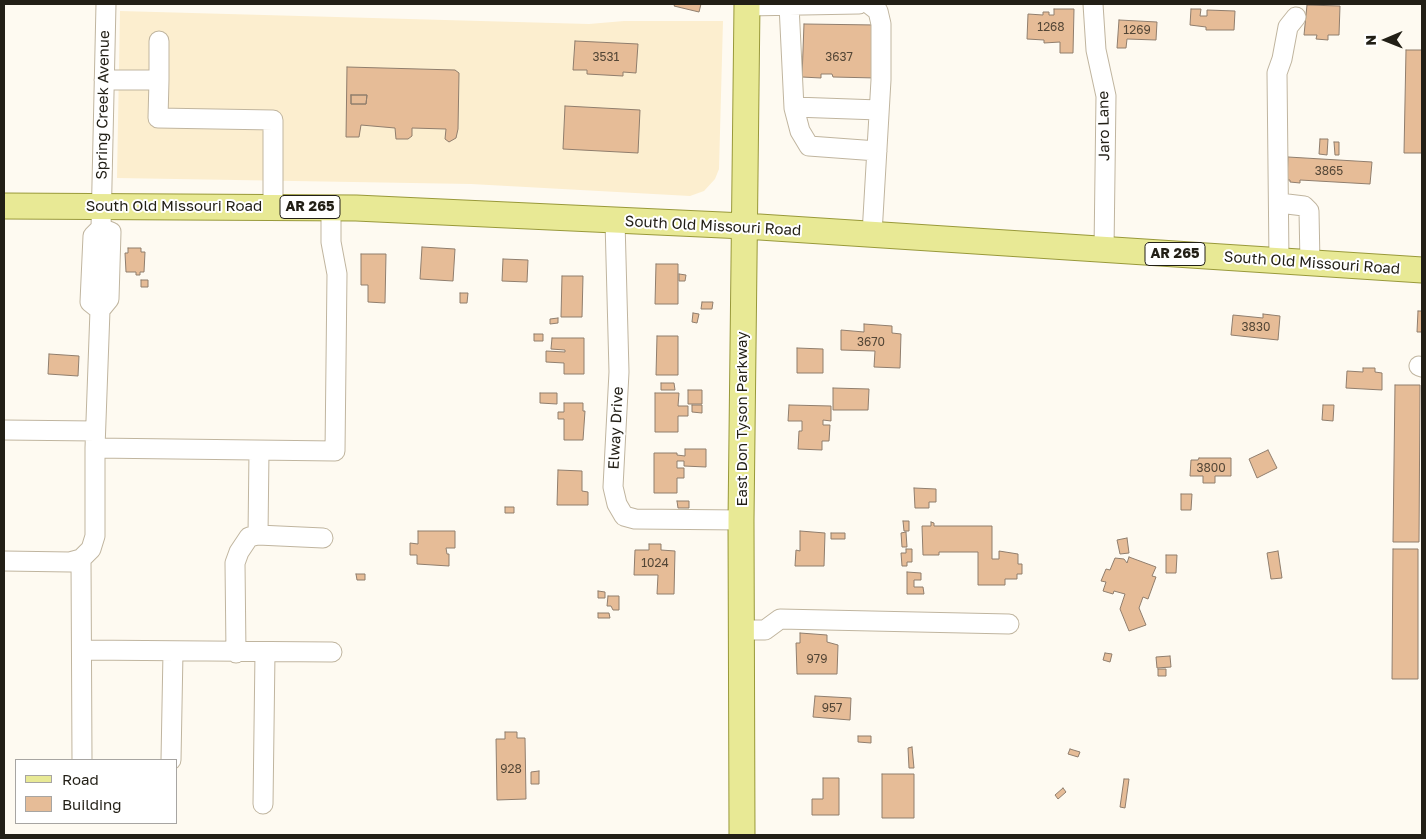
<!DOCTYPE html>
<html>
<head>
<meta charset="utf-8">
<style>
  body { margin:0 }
  #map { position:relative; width:1426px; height:839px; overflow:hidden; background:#fefaf1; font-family:"Golos Text",sans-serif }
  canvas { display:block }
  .frame { position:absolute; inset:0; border:5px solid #221f16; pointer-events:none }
  .legend { position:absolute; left:15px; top:759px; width:162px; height:65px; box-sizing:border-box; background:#fff; border:1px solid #a7a5a2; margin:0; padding:6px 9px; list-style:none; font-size:15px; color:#221f16 }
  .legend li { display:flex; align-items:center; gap:10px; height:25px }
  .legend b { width:25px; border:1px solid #a7a5a2 }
  .north { position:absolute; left:1361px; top:15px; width:50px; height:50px; -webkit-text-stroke:4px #fff; paint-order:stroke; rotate:269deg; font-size:14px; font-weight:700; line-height:20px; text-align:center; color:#221f16 }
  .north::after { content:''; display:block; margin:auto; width:18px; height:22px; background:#221f16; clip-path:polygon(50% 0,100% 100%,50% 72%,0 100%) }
</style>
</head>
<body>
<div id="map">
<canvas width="1426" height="839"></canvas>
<div class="frame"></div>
<ul class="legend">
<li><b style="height:6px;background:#e8e995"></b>Road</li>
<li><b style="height:14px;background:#e6bc97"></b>Building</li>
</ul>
<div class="north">N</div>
</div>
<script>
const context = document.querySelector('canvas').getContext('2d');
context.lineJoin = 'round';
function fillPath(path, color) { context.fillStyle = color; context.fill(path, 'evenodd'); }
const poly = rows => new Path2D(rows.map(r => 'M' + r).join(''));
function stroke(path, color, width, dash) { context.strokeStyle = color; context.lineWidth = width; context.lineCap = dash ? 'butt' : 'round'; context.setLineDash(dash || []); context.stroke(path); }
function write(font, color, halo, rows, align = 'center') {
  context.font = font + ' "Golos Text",sans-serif'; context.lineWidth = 4; context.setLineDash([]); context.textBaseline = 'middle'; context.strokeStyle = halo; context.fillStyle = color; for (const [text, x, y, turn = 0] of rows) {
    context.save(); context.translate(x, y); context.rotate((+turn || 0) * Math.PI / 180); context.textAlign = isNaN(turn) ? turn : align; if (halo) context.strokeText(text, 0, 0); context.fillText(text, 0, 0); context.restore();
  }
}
fillPath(poly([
  [120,11,589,24,624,21,723,21,719,169,715,179,704,191,690,196,471,184,117,178]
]), '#fceecf');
const building = poly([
  [675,4,701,4,699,12,674,6,675,4],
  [1307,5,1340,6,1339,35,1328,35,1328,40,1316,39,1317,35,1304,35,1307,5],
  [1054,9,1074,9,1073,53,1060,53,1060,42,1044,43,1044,40,1027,39,1028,14,1043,15,1043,12,1049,12,1049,15,1054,15,1054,9],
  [1191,9,1201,9,1200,16,1207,16,1207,10,1235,11,1234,30,1206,30,1206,27,1190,25,1191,9],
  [1119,20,1157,22,1156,40,1127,39,1126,48,1117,48,1119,20],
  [804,24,876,25,876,78,833,77,832,74,821,74,821,78,802,77,804,24],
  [575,41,638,44,636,73,623,72,623,76,587,74,587,70,573,70,575,41],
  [1406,50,1422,50,1422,153,1404,153,1406,50],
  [347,67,455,70,459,73,458,129,456,138,449,142,445,139,446,129,412,128,412,136,408,139,396,139,395,128,361,125,359,137,346,137,347,67],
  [351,95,367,95,366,104,351,104,351,95],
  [351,95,367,95,366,104,351,104,351,95],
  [565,106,640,110,638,153,563,149,565,106],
  [1320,139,1328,139,1327,155,1319,154,1320,139],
  [1334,142,1339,142,1339,155,1335,155,1334,142],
  [1288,157,1372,162,1370,184,1300,180,1300,183,1290,182,1290,180,1287,180,1288,157],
  [422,247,455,249,453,281,420,279,422,247],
  [128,248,141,248,141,252,145,252,144,272,140,272,140,275,136,275,136,272,126,272,125,253,128,253,128,248],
  [361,254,386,254,385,303,368,302,368,285,361,285,361,254],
  [503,259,528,260,527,282,502,281,503,259],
  [656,264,678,264,678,304,655,304,656,264],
  [679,274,686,275,685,281,679,281,679,274],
  [562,276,583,276,582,317,561,317,562,276],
  [141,280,148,280,148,287,141,287,141,280],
  [460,293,468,293,467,303,460,303,460,293],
  [702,302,713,302,712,309,701,309,702,302],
  [1418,311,1422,311,1422,332,1417,332,1418,311],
  [693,313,699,314,697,323,692,322,693,313],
  [1263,314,1280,316,1278,340,1231,335,1233,315,1263,318,1263,314],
  [558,318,558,323,550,324,550,319,558,318],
  [864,324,892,326,892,333,901,334,900,368,874,367,875,351,841,350,841,330,864,332,864,324],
  [534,334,543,334,543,341,534,341,534,334],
  [657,336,678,336,678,375,656,375,657,336],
  [552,338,584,338,584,374,564,374,564,363,546,362,546,351,565,352,565,350,551,349,552,338],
  [797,348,823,349,823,373,797,373,797,348],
  [49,354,79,356,78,376,48,374,49,354],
  [1363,368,1375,368,1375,372,1382,373,1382,390,1346,388,1347,371,1363,372,1363,368],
  [661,383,674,383,675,390,661,390,661,383],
  [1395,385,1420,385,1419,542,1393,542,1395,385],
  [833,388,869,389,868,410,833,410,833,388],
  [688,390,702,390,702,404,688,404,688,390],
  [540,393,557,393,557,404,540,403,540,393],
  [655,393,679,393,678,406,688,406,688,416,678,416,678,432,655,432,655,393],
  [564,403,583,403,583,411,585,411,583,440,564,440,564,419,558,419,558,412,564,412,564,403],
  [692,405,702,405,702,413,692,412,692,405],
  [789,405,831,406,831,421,823,420,823,425,830,425,829,441,822,441,822,450,798,449,799,431,802,431,802,421,788,421,789,405],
  [1323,405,1334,405,1333,421,1322,420,1323,405],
  [685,449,706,449,706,467,684,466,684,461,677,461,677,468,684,468,684,478,677,478,677,493,654,493,654,453,677,453,677,455,685,456,685,449],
  [1268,450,1277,468,1257,478,1249,459,1268,450],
  [1199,458,1231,458,1231,476,1215,476,1215,483,1203,483,1203,476,1190,476,1191,460,1198,460,1199,458],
  [558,470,582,471,582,491,588,492,588,505,557,505,558,470],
  [914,488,936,489,936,502,929,502,929,508,915,508,914,488],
  [1181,494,1192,494,1191,510,1181,510,1181,494],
  [677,501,689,501,689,508,678,508,677,501],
  [505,507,514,507,514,513,505,513,505,507],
  [903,521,909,521,909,531,904,531,903,521],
  [931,522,934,523,934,526,992,526,992,559,999,559,999,551,1018,554,1018,564,1022,564,1022,574,1017,574,1017,579,1005,579,1005,585,978,585,978,552,939,552,939,555,923,555,922,526,931,526,931,522],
  [418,531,455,531,455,548,446,548,447,554,449,554,449,566,417,564,417,555,410,555,410,543,418,544,418,531],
  [800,531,825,533,824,566,795,566,796,550,800,551,800,531],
  [906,532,907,547,902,547,901,533,906,532],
  [831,533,845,533,845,539,831,539,831,533],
  [1127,538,1129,553,1120,554,1117,540,1127,538],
  [649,544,661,544,661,550,675,551,674,594,657,594,658,575,634,575,635,550,649,550,649,544],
  [906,549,912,549,912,562,907,562,907,566,902,566,901,553,906,553,906,549],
  [1393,549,1418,549,1418,679,1392,679,1393,549],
  [1278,551,1282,578,1271,579,1267,553,1278,551],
  [1166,555,1177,555,1176,573,1166,573,1166,555],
  [1129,557,1156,567,1152,576,1156,577,1148,599,1143,597,1139,608,1146,625,1129,631,1120,609,1125,594,1114,591,1113,594,1103,591,1106,582,1101,581,1106,569,1110,570,1115,558,1124,559,1127,563,1129,557],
  [907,572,921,573,921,580,914,580,914,587,923,587,924,594,907,594,907,572],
  [356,574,365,574,365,580,357,580,356,574],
  [598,591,605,592,605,598,598,598,598,591],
  [608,596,619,596,619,610,613,610,611,606,607,606,608,596],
  [598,613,609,613,610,618,598,618,598,613],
  [800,633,827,635,827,642,838,645,837,674,797,674,796,643,800,643,800,633],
  [1105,653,1112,654,1110,662,1103,660,1105,653],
  [1170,656,1171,667,1157,668,1156,657,1170,656],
  [1158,669,1166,669,1166,676,1158,676,1158,669],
  [815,696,851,698,850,720,813,717,815,696],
  [505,732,517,732,517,738,525,738,526,799,497,800,496,739,505,739,505,732],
  [858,736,871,736,871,743,858,742,858,736],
  [912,747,914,768,909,768,908,748,912,747],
  [1070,749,1080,752,1078,757,1068,754,1070,749],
  [539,771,539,784,531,784,531,772,539,771],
  [882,774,914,774,914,818,882,818,882,774],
  [823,778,839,778,839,815,812,815,812,799,823,799,823,778],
  [1124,779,1129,779,1125,808,1120,807,1124,779],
  [1063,788,1066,792,1058,799,1055,795,1063,788]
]);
fillPath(building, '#e6bc97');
stroke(building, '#907e6d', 1);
const minor = poly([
  [869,4,878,11,881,24,881,80,872,234],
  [1093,4,1096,50,1106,96,1104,250],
  [789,5,794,108,800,131,809,146,877,151],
  [747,6,859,4],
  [104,80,159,80,158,118,273,120,273,207],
  [159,80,159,41],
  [794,107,879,110],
  [1279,203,1304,206,1309,211,1310,263],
  [615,221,619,372,613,487,617,504,624,516,635,519,741,520],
  [101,228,111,232,109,299,100,310,90,302,93,236,101,228,106,4],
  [1279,261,1277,73,1282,59,1288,27,1296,17],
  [100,310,95,448,335,451,337,274,331,242,331,207],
  [1419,366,1422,367],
  [4,430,95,431],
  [258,535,259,451],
  [81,559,82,760],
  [4,561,70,562,81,559,91,549,95,536,95,448],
  [743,630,765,630,780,619,1009,624],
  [82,650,332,652],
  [236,653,235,563,239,552,249,537,258,535,323,538],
  [171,760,173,652],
  [263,804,265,653]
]);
const major = poly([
  [4,206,356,208,744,226,1422,270],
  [742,835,741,520,747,4]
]);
stroke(minor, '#c0b59f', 21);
stroke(major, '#99993a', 27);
stroke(minor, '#fff', 19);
stroke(major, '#e8e995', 25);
write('12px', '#534636', null, [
  ["1268",1051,27],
  ["1269",1137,30],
  ["3531",606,57],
  ["3637",839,57],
  ["3865",1329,171],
  ["3830",1256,327],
  ["3670",871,342],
  ["3800",1211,468],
  ["1024",655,563],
  ["979",817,659],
  ["957",832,708],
  ["928",511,769]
]);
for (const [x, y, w] of [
  [310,207,60],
  [1175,254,60]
]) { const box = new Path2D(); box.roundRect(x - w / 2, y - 11.5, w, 23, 4); context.fillStyle = '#fff'; context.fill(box); stroke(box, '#221f16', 1); }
write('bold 14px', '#221f16', null, [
  ["AR 265",310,207],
  ["AR 265",1175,254]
]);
write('15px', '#221f16', '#fff', [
  ["Spring Creek Avenue",103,105,-89],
  ["Jaro Lane",1104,126,-91],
  ["South Old Missouri Road",174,206],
  ["South Old Missouri Road",713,226,3],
  ["South Old Missouri Road",1312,263,4],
  ["East Don Tyson Parkway",742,419,-90],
  ["Elway Drive",616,428,-87]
]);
</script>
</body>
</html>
